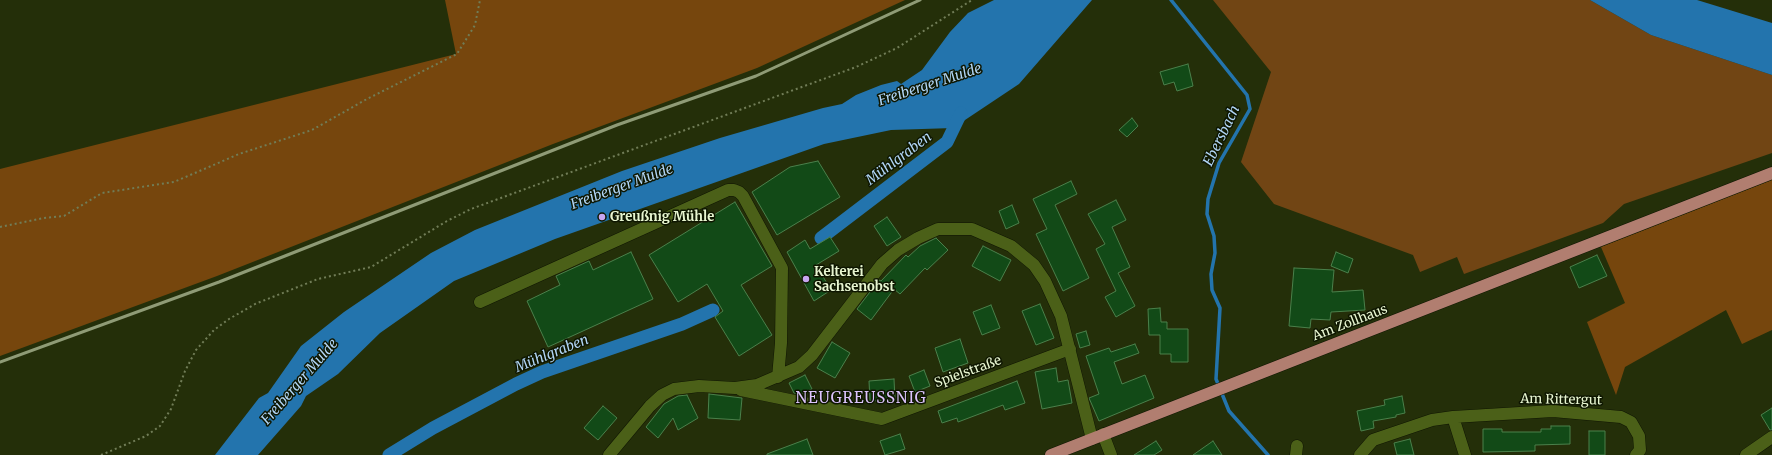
<!DOCTYPE html>
<html>
<head>
<meta charset="utf-8">
<style>
  body { margin:0 }
  canvas { display:block; background:#242f09 }
</style>
</head>
<body>
<canvas width="1772" height="455"></canvas>
<script>
const context = document.querySelector('canvas').getContext('2d');
context.lineJoin = 'round';
function fillPath(path, color) { context.fillStyle = color; context.fill(path, 'evenodd'); }
const poly = rows => new Path2D(rows.map(r => 'M' + r).join(''));
function stroke(path, color, width, dash) { context.strokeStyle = color; context.lineWidth = width; context.lineCap = dash ? 'butt' : 'round'; context.setLineDash(dash || []); context.stroke(path); }
function write(font, color, halo, rows, align = 'center') {
  context.font = font + ' Merriweather,serif'; context.lineWidth = 3; context.setLineDash([]); context.textBaseline = 'middle'; context.strokeStyle = halo; context.fillStyle = color; for (const [text, x, y, turn = 0] of rows) {
    context.save(); context.translate(x, y); context.rotate((+turn || 0) * Math.PI / 180); context.textAlign = isNaN(turn) ? turn : align; if (halo) context.strokeText(text, 0, 0); context.fillText(text, 0, 0); context.restore();
  }
}
fillPath(poly([
  [1213,0,1590,0,1651,35,1772,75,1772,153,1624,204,1603,223,1464,274,1457,257,1420,272,1413,255,1274,204,1241,162,1271,72]
]), '#714514');
fillPath(poly([
  [445,0,905,0,757,68,553,144,217,276,0,356,0,169,456,54],
  [1772,180,1772,330,1742,344,1726,310,1625,367,1616,395,1587,322,1625,303,1601,247]
]), '#76460d');
fillPath(poly([
  [994,0,1092,0,1019,84,953,128,891,130,824,144,555,239,454,281,380,333,338,374,306,396,301,406,258,455,215,455,259,398,268,393,301,346,344,312,431,253,475,230,622,171,720,138,823,108,842,104,856,95,881,85,897,81,901,84,922,70,950,32,968,13],
  [1590,0,1697,0,1772,23,1772,75,1651,35]
]), '#2374ad');
stroke(poly([
  [1171,0,1247,95,1250,109,1219,163,1208,199,1207,214,1214,236,1215,253,1211,274,1212,290,1220,308,1216,379,1229,411,1268,455]
]), '#2374ad', 3.5);
stroke(poly([
  [821,238,947,142,961,113],
  [389,455,433,428,516,384,542,372,682,324,713,310]
]), '#2374ad', 13);
const building = poly([
  [1188,64,1193,86,1177,91,1174,82,1164,85,1160,72,1188,64],
  [1132,118,1138,126,1127,137,1119,130,1132,118],
  [818,161,840,197,777,235,752,192,790,167,818,161],
  [1071,181,1077,194,1055,205,1089,278,1063,291,1036,234,1047,229,1033,199,1071,181],
  [1116,200,1126,220,1112,227,1130,267,1118,273,1135,306,1116,317,1105,297,1116,291,1096,249,1105,244,1088,214,1116,200],
  [735,202,772,266,741,285,772,335,739,356,715,317,723,311,707,284,678,302,649,255,735,202],
  [1012,205,1019,223,1006,229,999,211,1012,205],
  [887,217,901,237,887,246,874,226,887,217],
  [830,237,839,251,816,265,831,290,814,301,787,252,805,240,810,249,830,237],
  [936,238,948,250,927,270,925,268,900,294,894,289,871,320,857,309,879,280,881,281,906,255,908,257,920,246,936,238],
  [983,246,1011,260,1000,281,972,266,983,246],
  [631,252,653,299,548,347,527,301,560,285,556,276,589,261,593,270,631,252],
  [1336,252,1353,259,1348,273,1331,266,1336,252],
  [1597,255,1607,276,1579,288,1570,267,1597,255],
  [1294,268,1334,270,1332,292,1363,290,1365,310,1331,312,1330,320,1311,319,1310,328,1289,326,1294,268],
  [1040,304,1054,338,1036,345,1022,311,1040,304],
  [991,305,1000,328,982,335,973,312,991,305],
  [1160,308,1161,322,1167,322,1167,329,1188,329,1188,362,1171,362,1171,354,1160,354,1160,335,1149,335,1148,309,1160,308],
  [1086,331,1090,345,1080,348,1076,334,1086,331],
  [960,339,968,363,943,372,935,348,960,339],
  [832,342,850,353,835,378,817,368,832,342],
  [1135,344,1139,353,1114,362,1122,384,1145,375,1154,398,1099,421,1089,398,1099,394,1086,356,1109,348,1111,352,1135,344],
  [1056,368,1058,382,1068,380,1072,403,1042,409,1035,372,1056,368],
  [924,370,930,386,915,392,909,376,924,370],
  [805,375,812,389,800,394,794,393,789,383,805,375],
  [894,379,895,400,870,401,869,381,894,379],
  [1017,381,1025,403,1005,410,1003,405,958,422,957,418,942,423,938,411,1017,381],
  [709,394,742,398,740,420,708,418,709,394],
  [687,395,698,418,678,430,673,418,658,438,646,427,664,404,678,396,687,395],
  [1402,396,1405,413,1396,415,1396,417,1373,421,1374,428,1361,431,1357,411,1385,405,1384,400,1402,396],
  [603,406,617,418,598,440,584,428,603,406],
  [1772,408,1772,430,1770,430,1761,415,1772,408],
  [1551,426,1570,426,1570,444,1535,445,1535,451,1483,452,1483,429,1502,429,1502,432,1541,432,1541,429,1551,429,1551,426],
  [1589,431,1605,431,1605,455,1589,455,1589,431],
  [900,434,905,449,885,455,880,441,900,434],
  [807,439,813,455,767,455,767,454,807,439],
  [1410,439,1414,455,1397,455,1394,443,1410,439],
  [1156,441,1162,450,1154,455,1134,455,1156,441],
  [1213,441,1222,455,1193,455,1213,441]
]);
fillPath(building, '#124a17');
stroke(building, '#4a804b', 1);
const minor = poly([
  [480,302,728,190,734,190,739,192,743,196,782,268,781,343,778,377],
  [741,390,882,419,1070,349],
  [1453,417,1465,455],
  [1103,434,1111,455],
  [609,455,650,406,662,395,674,389,699,386,735,388,757,385,799,367,812,355,882,264,898,250,918,238,938,229,972,229,1011,246,1034,265,1045,281,1061,316,1092,439],
  [1296,455,1297,446],
  [1360,455,1373,440,1432,420,1453,417,1553,411,1621,417,1631,422,1639,436,1640,450,1636,455],
  [1746,455,1772,437]
]);
const major = poly([
  [1051,455,1772,173]
]);
stroke(minor, '#0f1502', 13);
stroke(major, '#0f1502', 13);
stroke(poly([
  [0,227,44,218,64,216,102,193,174,182,239,154,312,130,367,99,457,54,475,25,480,0],
  [101,455,146,436,160,426,171,409,185,371,196,350,214,330,229,319,255,304,318,279,371,267,447,221,471,209,856,67,897,48,972,0]
]), '#717d57', 2, [2, 3]);
stroke(minor, '#4b6018', 12);
stroke(major, '#b17e70', 12);
stroke(poly([
  [0,362,219,282,617,125,756,76,920,0]
]), '#8f9b76', 3);
for (const [x, y, r, color] of [
  [602,217,4,"#c7a6f0"],
  [806,279,4,"#c7a6f0"]
]) { const dot = new Path2D(); dot.arc(x, y, r, 0, 2 * Math.PI); context.fillStyle = color; context.fill(dot); stroke(dot, '#0e1600', 1.5); }
write('bold 13px', '#e8f6d1', '#0e1600', [
  ["Greußnig Mühle",610,217],
  ["Kelterei",814,272],
  ["Sachsenobst",814,287]
], 'left');
write('13px', '#e8f6d1', '#0e1600', [
  ["Am Zollhaus",1350,323,-21],
  ["Spielstraße",968,372,-20],
  ["Am Rittergut",1561,400,1]
]);
write('italic 14px', '#b1d5f5', '#0e1600', [
  ["Freiberger Mulde",930,85,-18],
  ["Ebersbach",1222,136,-64],
  ["Mühlgraben",899,159,-37],
  ["Freiberger Mulde",622,187,-20],
  ["Mühlgraben",552,354,-22],
  ["Freiberger Mulde",300,382,-49]
]);
context.letterSpacing = '1px';
write('15px', '#dcc4fc', '#0e1600', [
  ["NEUGREUSSNIG",861,399]
]);
context.letterSpacing = '0px';
</script>
</body>
</html>
